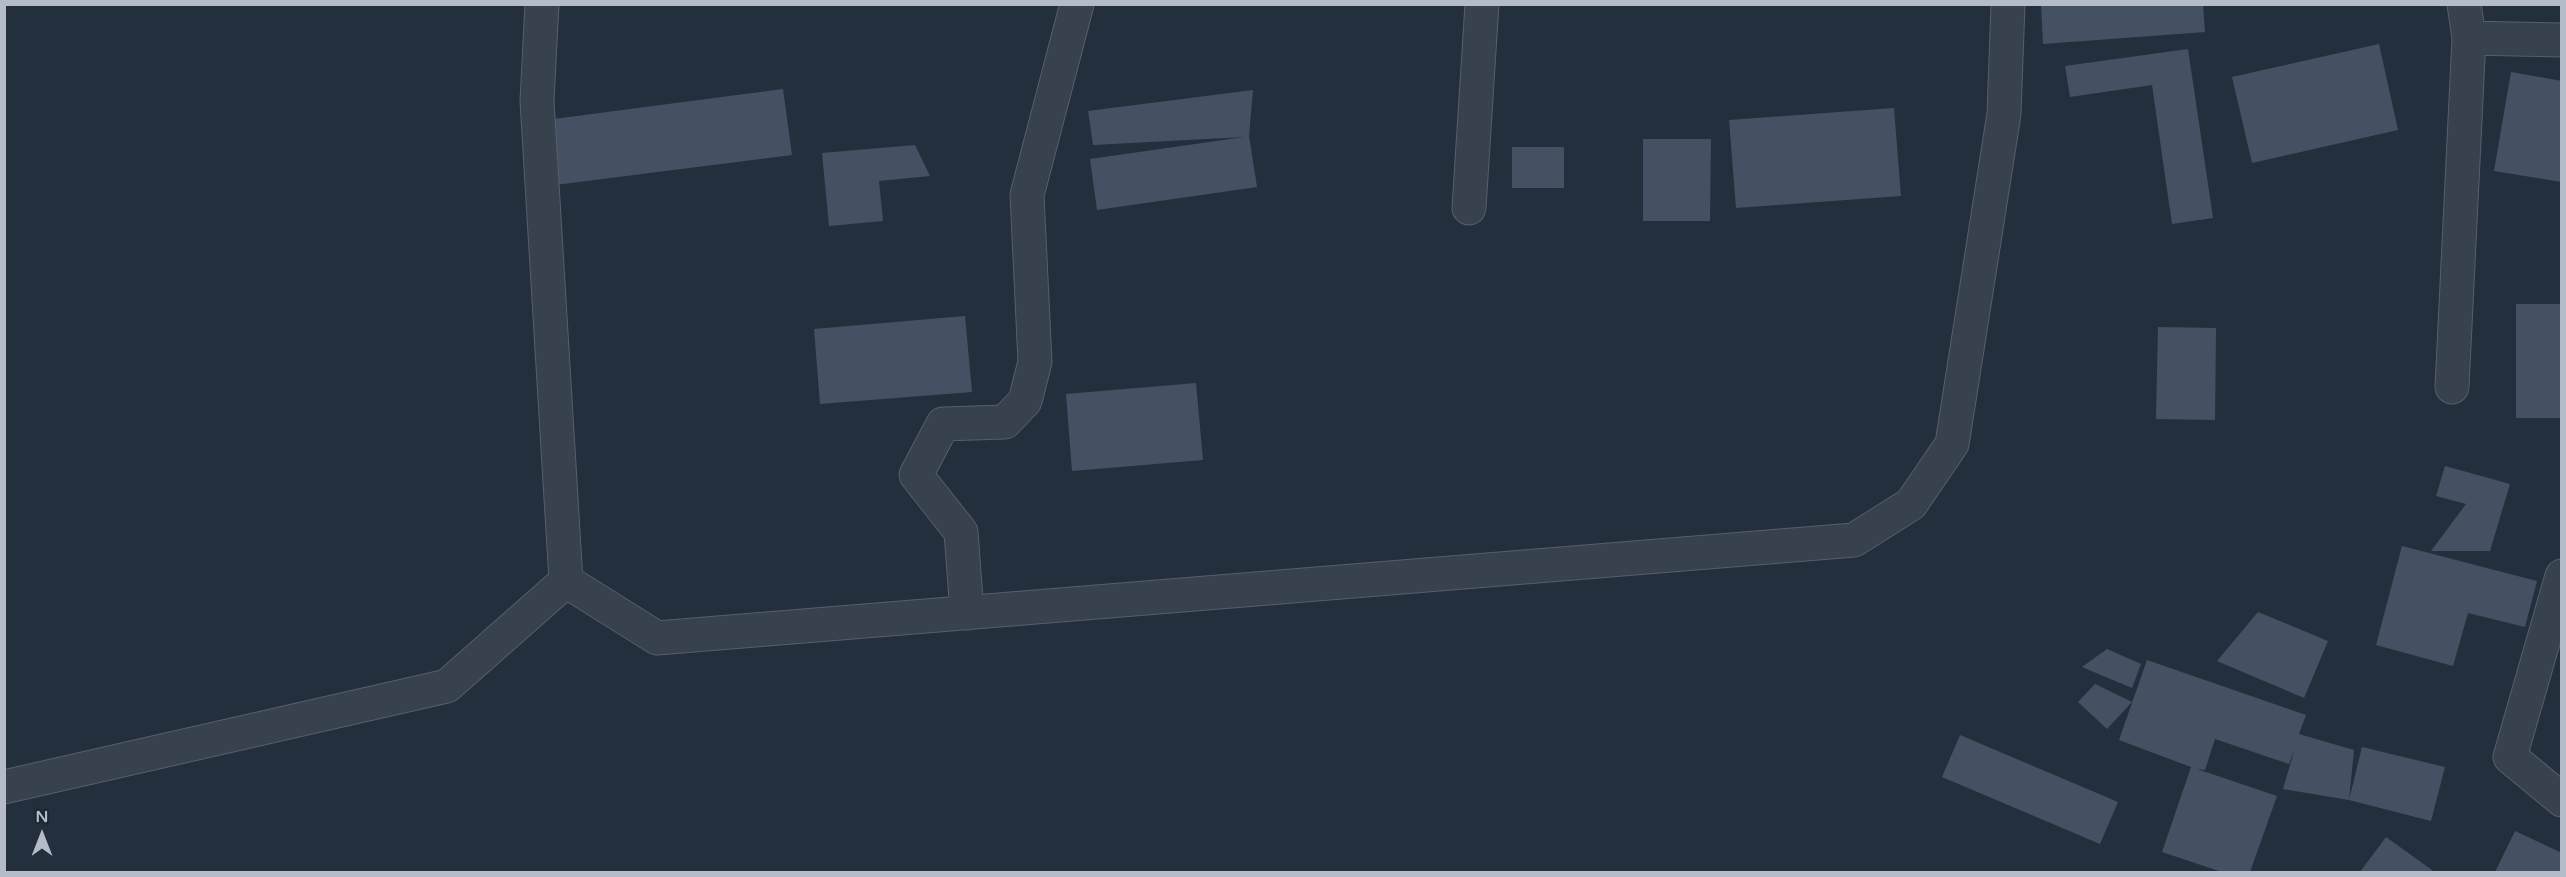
<!DOCTYPE html>
<html>
<head>
<meta charset="utf-8">
<style>
  body { margin:0 }
  #map { position:relative; width:2566px; height:877px; overflow:hidden; background:#242f3e; font-family:"Varela Round",sans-serif }
  canvas { display:block }
  .frame { position:absolute; inset:0; border:6px solid #b4bcc9; pointer-events:none }
  .north { position:absolute; left:12px; top:805px; width:60px; height:60px; -webkit-text-stroke:4px #1d2633; paint-order:stroke; rotate:0deg; font-size:16px; font-weight:700; line-height:24px; text-align:center; color:#b4bcc9 }
  .north::after { content:''; display:block; margin:auto; width:21px; height:27px; background:#b4bcc9; clip-path:polygon(50% 0,100% 100%,50% 72%,0 100%) }
</style>
</head>
<body>
<div id="map">
<canvas width="2566" height="877"></canvas>
<div class="frame"></div>
<div class="north">N</div>
</div>
<script>
const context = document.querySelector('canvas').getContext('2d');
context.lineJoin = 'round';
function fillPath(path, color) { context.fillStyle = color; context.fill(path, 'evenodd'); }
const poly = rows => new Path2D(rows.map(r => 'M' + r).join(''));
function stroke(path, color, width, dash) { context.strokeStyle = color; context.lineWidth = width; context.lineCap = dash ? 'butt' : 'round'; context.setLineDash(dash || []); context.stroke(path); }
fillPath(poly([
  [2041,4,2203,4,2205,32,2043,44],
  [2379,44,2398,130,2252,163,2232,77],
  [2188,49,2213,218,2172,224,2152,85,2070,97,2065,66],
  [2511,72,2562,81,2562,182,2494,171],
  [783,89,792,155,555,185,546,120],
  [1253,90,1249,136,1257,187,1097,210,1090,159,1244,137,1093,145,1088,111],
  [1894,108,1901,196,1736,208,1729,120],
  [1643,139,1711,139,1710,221,1643,221],
  [915,145,930,176,879,181,883,221,829,226,822,153],
  [1512,147,1564,147,1564,188,1512,188],
  [2516,304,2562,304,2562,418,2516,418],
  [965,316,972,392,820,404,814,329],
  [2158,327,2216,328,2215,420,2156,419],
  [1196,383,1203,460,1072,471,1066,394],
  [2445,466,2510,484,2490,551,2431,551,2466,504,2436,496],
  [2402,546,2537,581,2525,627,2468,613,2453,666,2376,645],
  [2258,612,2328,641,2304,698,2217,661],
  [2107,649,2141,664,2132,688,2082,667],
  [2147,660,2306,715,2299,734,2354,750,2349,800,2283,789,2295,748,2289,764,2215,739,2205,770,2197,769,2277,796,2250,872,2222,872,2162,852,2191,767,2119,740],
  [2095,684,2132,702,2107,729,2078,702],
  [1960,735,2118,802,2100,844,1942,777],
  [2362,747,2445,767,2431,821,2349,800],
  [2515,831,2562,853,2562,872,2495,872],
  [2386,837,2432,870,2431,872,2360,872]
]), '#455162');
const minor = poly([
  [542,4,537,101,566,581],
  [2469,38,2562,40],
  [1469,208,1482,4],
  [2452,387,2469,38,2464,4],
  [2562,576,2510,757,2562,800],
  [967,613,961,532,916,475,943,424,1005,422,1025,401,1035,362,1027,195,1077,4],
  [4,787,447,686,566,581,657,638,1854,540,1911,504,1952,444,2004,114,2008,4]
]);
stroke(minor, '#565f6c', 35);
stroke(minor, '#38414e', 33);
</script>
</body>
</html>
